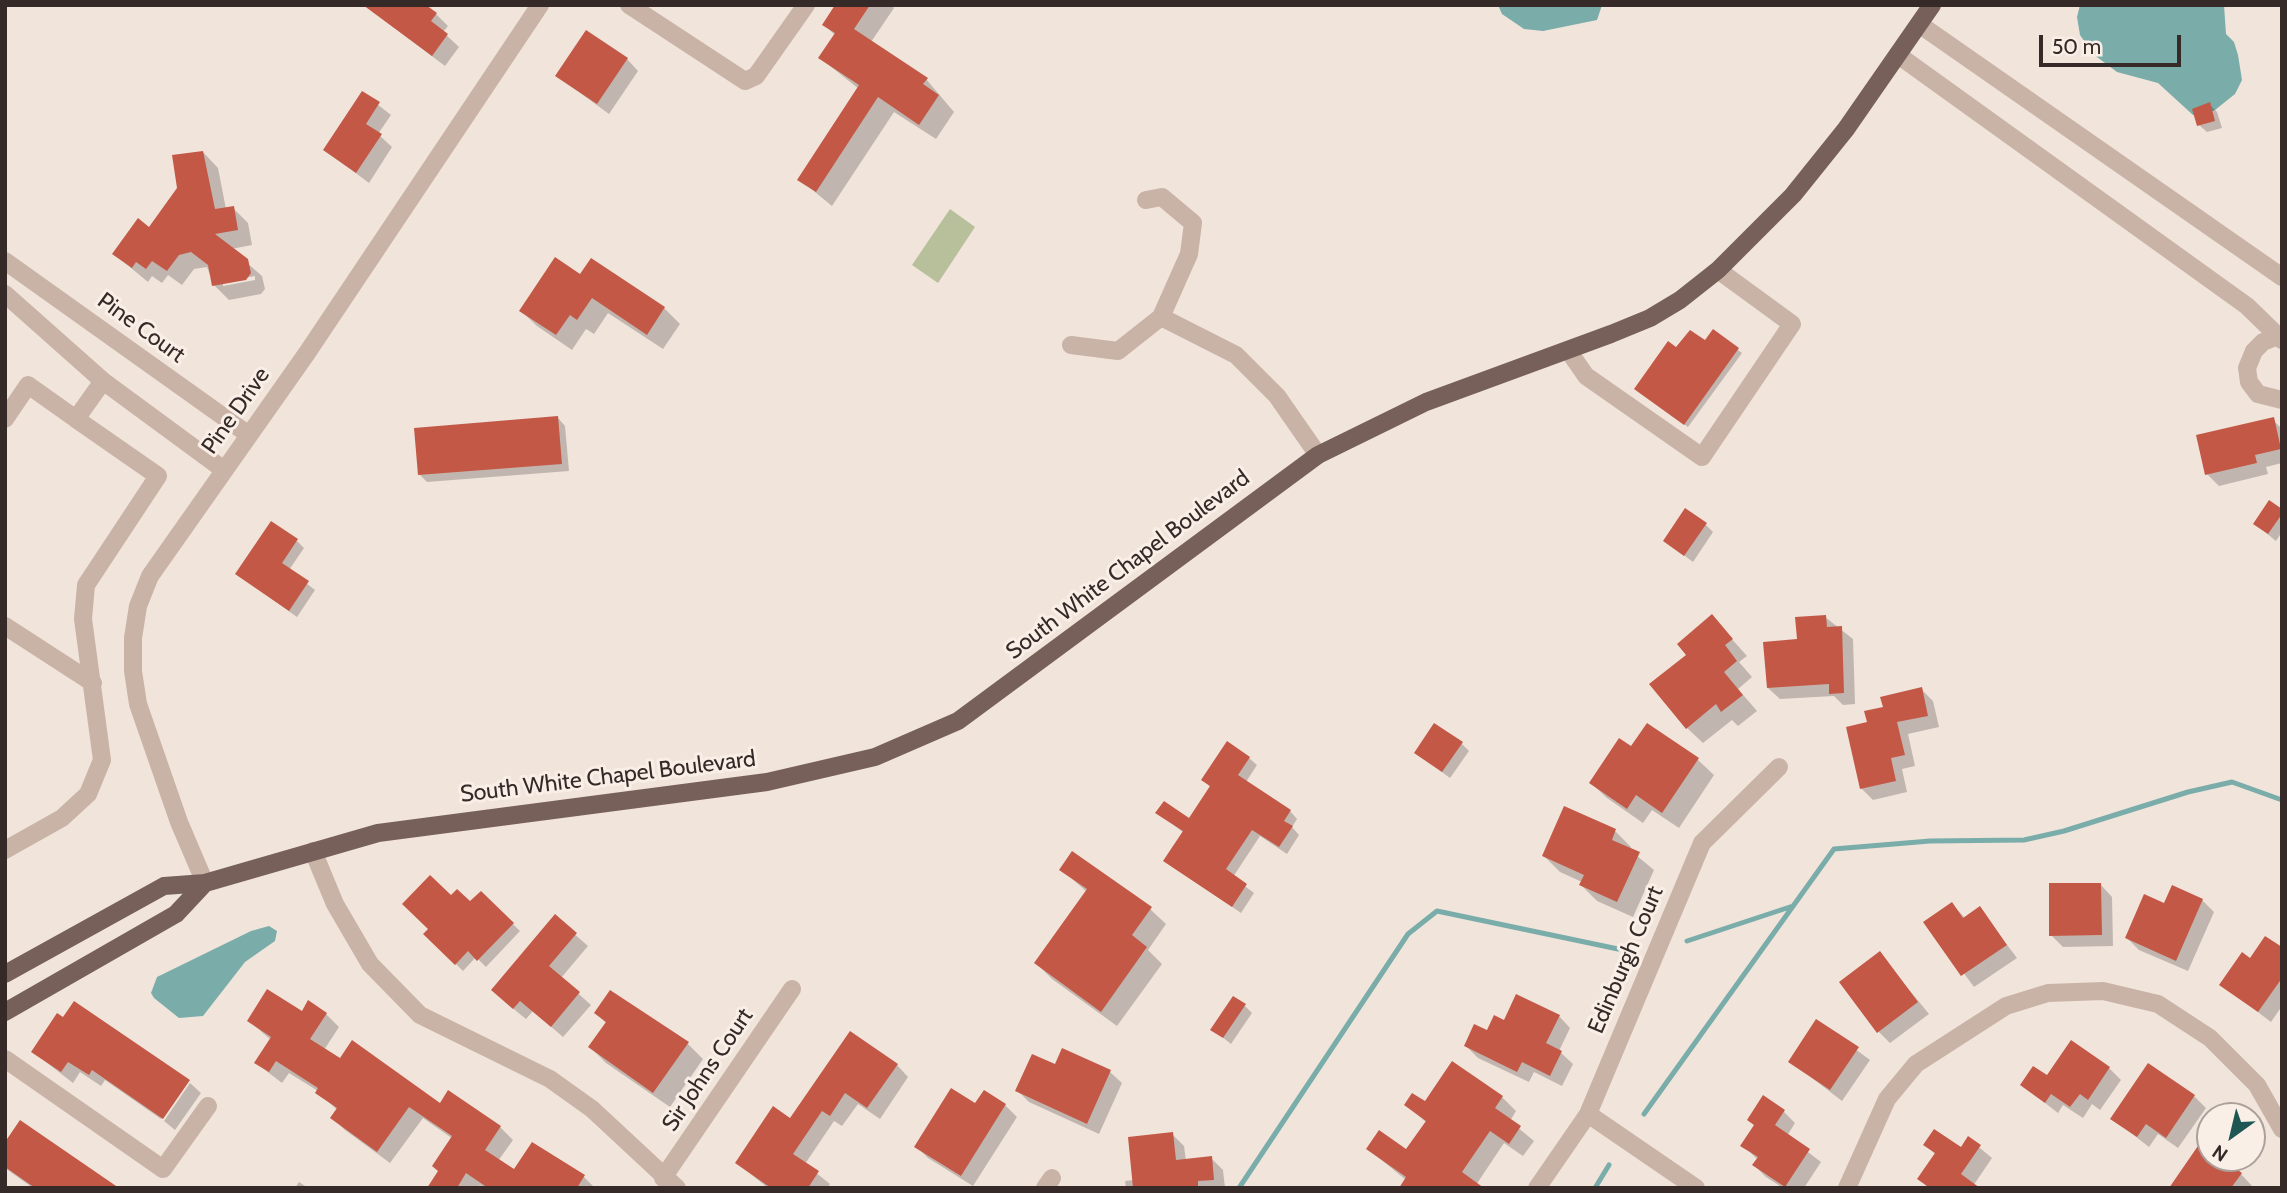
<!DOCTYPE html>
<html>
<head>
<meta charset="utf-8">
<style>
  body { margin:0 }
  #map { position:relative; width:2287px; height:1193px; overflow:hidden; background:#f1e4db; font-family:Cabin,sans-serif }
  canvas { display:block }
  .frame { position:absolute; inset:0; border:7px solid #352a27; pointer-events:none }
  .north { position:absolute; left:2196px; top:1102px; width:70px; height:70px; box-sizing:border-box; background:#f9efe7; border:2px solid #aba09a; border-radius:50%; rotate:214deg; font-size:19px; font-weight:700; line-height:28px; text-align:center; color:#352a27 }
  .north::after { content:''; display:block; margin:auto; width:24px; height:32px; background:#1e5654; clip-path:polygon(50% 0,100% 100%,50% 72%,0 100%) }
  .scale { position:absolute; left:2039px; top:35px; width:142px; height:32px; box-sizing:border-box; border:4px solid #352a27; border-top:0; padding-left:9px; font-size:21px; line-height:24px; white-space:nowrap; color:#352a27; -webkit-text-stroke:5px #f9efe7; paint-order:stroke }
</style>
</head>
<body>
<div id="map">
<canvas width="2287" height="1193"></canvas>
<div class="frame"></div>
<div class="north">N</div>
<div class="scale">50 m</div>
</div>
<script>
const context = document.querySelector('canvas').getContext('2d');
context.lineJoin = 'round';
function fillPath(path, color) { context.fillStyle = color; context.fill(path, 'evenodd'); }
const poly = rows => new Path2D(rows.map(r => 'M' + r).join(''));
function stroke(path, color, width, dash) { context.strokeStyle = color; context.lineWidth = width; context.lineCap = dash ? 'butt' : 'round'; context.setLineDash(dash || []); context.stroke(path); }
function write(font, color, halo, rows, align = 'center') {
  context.font = font + ' Cabin,sans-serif'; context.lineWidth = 6; context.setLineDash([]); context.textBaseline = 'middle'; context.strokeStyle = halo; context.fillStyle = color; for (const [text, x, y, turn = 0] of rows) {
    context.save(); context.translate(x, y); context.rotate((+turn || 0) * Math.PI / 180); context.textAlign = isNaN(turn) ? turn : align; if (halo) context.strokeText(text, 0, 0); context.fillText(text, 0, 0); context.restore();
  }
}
fillPath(poly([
  [950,209,975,227,938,283,912,265]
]), '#b7c09b');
fillPath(poly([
  [1498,5,1602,5,1597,20,1543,31,1524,29,1502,14],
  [2080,5,2224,5,2226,34,2234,42,2238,55,2242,80,2235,94,2215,110,2202,115,2193,115,2158,83,2117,72,2093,54,2080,35,2077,17],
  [269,926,277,931,275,941,245,962,203,1016,179,1018,154,998,151,993,157,977,251,931]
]), '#7aadaa');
fillPath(poly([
  [364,5,436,14,448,26,443,32,459,47,445,66],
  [837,5,891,5,894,8,871,42,926,79,954,112,936,139,894,112,832,206,799,179,859,89,820,58,835,35,824,25],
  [627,59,638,71,609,114,557,76],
  [363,93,391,115,378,134,392,147,369,183,325,150],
  [2209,104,2217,112,2222,128,2207,132,2199,125],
  [203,152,218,168,226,209,233,208,248,223,252,245,231,249,262,276,265,289,261,294,229,300,214,285,207,267,194,269,182,285,168,275,162,283,152,276,148,282,114,254,150,229],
  [255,276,255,280,223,286,223,282],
  [581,276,664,308,680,324,663,349,608,313,594,334,586,329,572,350,537,326,521,311],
  [1713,332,1742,353,1688,427,1639,392,1677,349,1706,343],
  [558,418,565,426,569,471,427,482,419,474],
  [2274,421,2282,429,2282,463,2266,467,2268,474,2219,486,2207,474],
  [2282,511,2282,532,2276,541,2255,524],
  [1705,524,1713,532,1693,562,1665,541],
  [297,541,304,548,289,570,315,590,297,617,237,574],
  [1712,617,1747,656,1739,662,1752,677,1738,689,1757,711,1738,726,1732,720,1703,743,1687,728,1688,655],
  [1825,617,1853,639,1855,704,1843,705,1834,696,1780,699,1768,688,1798,641],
  [1921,689,1933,701,1939,727,1908,734,1915,766,1902,769,1907,792,1873,800,1861,788,1885,708],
  [1647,725,1698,760,1714,775,1679,828,1652,810,1643,823,1607,798,1591,783,1631,749],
  [1461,743,1469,751,1450,778,1416,753],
  [1249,758,1257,765,1246,782,1290,811,1297,819,1292,827,1299,835,1287,854,1260,836,1233,877,1254,893,1241,913,1166,861,1184,833,1158,813,1190,820,1211,788,1204,780],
  [1615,831,1631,847,1630,850,1654,870,1633,917,1597,901,1581,885,1582,882,1560,872,1544,856],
  [1061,869,1150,909,1166,924,1148,950,1162,964,1117,1026,1052,979,1036,963,1087,892],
  [2101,885,2112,897,2113,946,2063,947,2051,935],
  [481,893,520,931,486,967,476,957,463,971,426,934,451,897,470,904],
  [2202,900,2214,912,2188,971,2139,950,2127,938,2165,905],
  [1952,904,1965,918,1980,909,2017,958,1974,987,1926,922],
  [555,917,588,946,561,978,591,1005,563,1037,533,1011,526,1019,505,1002],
  [2282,949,2282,1006,2271,1022,2222,985,2250,960],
  [1880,954,1929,1014,1890,1043,1878,1031],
  [1244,1005,1252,1013,1231,1044,1212,1029],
  [302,1013,326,1014,339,1027,324,1050,340,1060,440,1105,449,1092,500,1127,513,1140,498,1161,514,1172,532,1145,584,1177,595,1188,484,1188,480,1185,478,1188,433,1188,453,1139,423,1118,390,1163,345,1130,332,1118,338,1111,318,1091,289,1073,282,1083,256,1063,271,1040,249,1021],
  [596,1013,688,1044,703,1059,670,1107,606,1063,590,1047,607,1024],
  [1559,1016,1570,1028,1559,1051,1573,1064,1562,1086,1534,1072,1529,1082,1478,1058,1466,1046,1505,1022],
  [1817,1021,1870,1060,1842,1101,1790,1061],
  [33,1052,187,1081,161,1119,105,1080,101,1086,80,1072,73,1083],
  [1453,1063,1502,1097,1516,1111,1510,1121,1534,1141,1523,1156,1504,1143,1476,1185,1406,1180,1368,1149,1407,1152,1427,1123,1406,1105,1425,1104],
  [897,1065,908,1077,880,1119,858,1104,842,1126,834,1121,805,1164,830,1184,827,1188,768,1188,737,1163,791,1120],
  [1056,1066,1110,1072,1122,1083,1099,1134,1029,1102,1017,1090],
  [2109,1068,2121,1080,2100,1110,2092,1104,2083,1118,2063,1105,2058,1113,2022,1085],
  [190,1083,201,1093,175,1130,164,1121],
  [2194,1096,2206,1108,2178,1148,2158,1134,2149,1147,2113,1119],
  [1005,1105,1017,1117,973,1186,928,1158,917,1147,976,1106],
  [1784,1112,1795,1123,1787,1136,1821,1162,1804,1188,1783,1188,1766,1177,1754,1165,1758,1160,1743,1145],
  [1172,1134,1184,1146,1186,1161,1211,1158,1223,1170,1225,1188,1126,1188,1125,1181,1134,1180],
  [1969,1139,1992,1158,1973,1186,1975,1188,1928,1188,1920,1179,1936,1155,1925,1144,1961,1150],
  [5,1145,117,1188,33,1188,5,1168],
  [2210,1153,2210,1158,2218,1158,2241,1174,2252,1186,2251,1188,2171,1188],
  [299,1182,308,1188,295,1188]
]), '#0003');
stroke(poly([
  [1687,941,1793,906],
  [1644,1114,1834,849,1930,841,2024,840,2064,831,2188,792,2232,782,2282,800],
  [1239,1188,1408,934,1437,911,1618,949],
  [1595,1188,1609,1165]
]), '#7aadaa', 5);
fillPath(poly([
  [363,5,426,5,437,13,431,21,448,34,432,56],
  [835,5,870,5,854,29,928,78,923,84,939,95,919,125,878,97,816,192,797,180,859,85,818,58,835,33,822,25],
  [586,30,628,58,597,104,555,76],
  [362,91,380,102,366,124,382,134,356,173,323,150],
  [2210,102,2215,121,2197,126,2192,109],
  [203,151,215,209,234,206,238,230,215,234,248,259,251,273,246,280,212,286,208,265,191,252,179,255,167,271,152,261,146,269,136,262,132,268,112,254,138,218,149,227,177,188,172,155],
  [555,257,580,274,591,258,665,307,647,335,592,298,577,320,570,315,556,335,519,311],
  [1713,329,1739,348,1684,425,1634,389,1668,341,1676,347,1690,330,1705,340],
  [558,416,562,464,418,475,414,428],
  [2274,417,2281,449,2255,455,2257,463,2205,475,2196,435],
  [2269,500,2282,509,2282,514,2268,534,2253,524],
  [1685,508,1707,523,1684,556,1663,541],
  [271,521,298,539,282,563,309,581,289,611,235,574],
  [1712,614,1733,639,1725,645,1737,661,1724,672,1743,695,1721,712,1716,704,1686,729,1649,684,1686,655,1677,644],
  [1826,615,1827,627,1842,626,1844,693,1829,694,1829,684,1767,688,1763,642,1797,639,1795,617],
  [1922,687,1928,716,1897,722,1905,755,1891,758,1896,781,1860,789,1846,727,1867,722,1864,711,1883,707,1880,697],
  [1434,723,1463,742,1442,772,1414,753],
  [1647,723,1699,758,1662,813,1636,795,1627,809,1589,783,1619,738,1631,746],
  [1227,741,1250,757,1238,775,1291,810,1284,821,1293,826,1279,847,1252,830,1226,869,1247,884,1232,907,1163,861,1183,831,1155,813,1164,801,1189,818,1210,786,1201,780],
  [1564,806,1616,829,1612,840,1640,852,1617,902,1579,885,1584,875,1542,856],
  [1072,851,1152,907,1132,935,1147,947,1101,1012,1034,963,1087,889,1059,870],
  [430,875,451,895,457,889,470,901,481,891,514,923,477,961,468,951,455,965,423,934,428,929,402,904],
  [2049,883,2101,883,2102,935,2049,936],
  [2172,885,2203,899,2176,961,2125,938,2144,894,2164,903],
  [1952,902,1963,918,1980,906,2007,945,1961,976,1923,922],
  [555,914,577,933,549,966,580,992,551,1027,520,1001,513,1009,491,990],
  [2265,936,2282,947,2282,978,2258,1012,2219,985,2242,952,2250,958],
  [1880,951,1918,1002,1877,1033,1839,982],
  [267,989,302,1011,308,1000,327,1013,310,1039,340,1058,352,1040,440,1103,448,1090,501,1126,485,1150,514,1169,532,1142,585,1175,577,1188,488,1188,466,1173,457,1188,427,1188,438,1171,432,1166,452,1136,409,1107,377,1152,330,1118,337,1108,315,1093,318,1088,276,1061,269,1072,254,1063,271,1037,247,1021],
  [610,990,689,1042,653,1093,588,1047,606,1022,594,1013],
  [1516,994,1560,1015,1546,1043,1562,1051,1550,1076,1522,1062,1517,1072,1464,1046,1474,1024,1487,1030,1494,1015,1504,1020],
  [1233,996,1246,1004,1223,1038,1210,1030],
  [74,1001,190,1080,163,1119,92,1070,89,1075,68,1062,61,1072,31,1052,57,1013,63,1017],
  [1816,1019,1859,1047,1830,1090,1788,1062],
  [850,1031,898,1064,867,1108,845,1093,830,1116,822,1111,793,1154,819,1171,808,1188,771,1188,735,1163,773,1106,790,1118],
  [2071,1040,2110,1067,2088,1100,2080,1094,2070,1107,2051,1094,2045,1103,2020,1085,2033,1066,2047,1075],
  [1062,1048,1111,1070,1087,1124,1015,1091,1032,1054,1055,1064],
  [1452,1061,1503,1096,1495,1108,1521,1126,1509,1144,1490,1131,1462,1172,1484,1188,1399,1188,1406,1177,1366,1149,1379,1130,1406,1149,1426,1121,1404,1105,1412,1093,1425,1101],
  [2148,1063,2195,1095,2166,1138,2146,1124,2137,1137,2110,1119],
  [951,1088,975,1103,984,1090,1006,1104,961,1176,914,1147],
  [1763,1095,1785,1110,1775,1125,1810,1149,1785,1187,1752,1165,1758,1157,1740,1146,1754,1125,1747,1120],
  [20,1120,119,1188,35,1188,5,1167,5,1142],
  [1934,1129,1961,1147,1968,1136,1981,1145,1961,1174,1980,1188,1930,1188,1917,1179,1935,1153,1923,1145],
  [1173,1132,1176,1160,1212,1156,1214,1180,1198,1181,1198,1188,1133,1188,1128,1137],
  [2200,1143,2210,1151,2210,1158,2221,1158,2242,1173,2231,1188,2169,1188]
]), '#c35846');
stroke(poly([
  [629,5,745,81,756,76,806,5],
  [1919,24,2282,277],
  [1898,55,2247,306,2282,340],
  [5,261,249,435],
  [5,294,103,381,224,470],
  [1161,317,1236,355,1277,396,1318,455],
  [2278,336,2263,342,2254,351,2247,368,2249,382,2258,394,2282,400],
  [1071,345,1118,351,1161,317,1189,254,1193,223,1162,197,1146,200],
  [1568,350,1586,376,1702,457,1792,324,1718,270],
  [5,419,28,385,76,419],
  [5,626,93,683],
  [5,850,62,818,88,794,102,760,83,619,86,585,158,476,76,419,103,381],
  [313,851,335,904,370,964,420,1015,550,1079,592,1109,677,1188],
  [205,883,179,822,138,704,133,671,133,638,138,606,150,576,307,353,540,5],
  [5,1059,163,1169,208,1106],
  [1588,1114,1696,1188],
  [663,1178,792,989],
  [1045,1188,1052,1178],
  [1537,1188,1588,1114,1702,843,1779,767],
  [1847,1188,1887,1099,1916,1064,2006,1006,2048,993,2103,991,2158,1004,2210,1038,2257,1085,2282,1129]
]), '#c9b3a7', 18);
stroke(poly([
  [5,974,164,886,205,883,378,833,767,782,875,757,958,721,1318,455,1426,402,1611,334,1650,318,1680,300,1718,270,1793,195,1846,129,1932,5],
  [5,1012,176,914,205,883]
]), '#776059', 18);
write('23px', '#352a27', '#f9efe7', [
  ["Pine Court",141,328,36],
  ["Pine Drive",236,411,-55],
  ["South White Chapel Boulevard",1128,565,-37],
  ["South White Chapel Boulevard",608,777,-7],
  ["Edinburgh Court",1626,960,-67],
  ["Sir Johns Court",708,1070,-56]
]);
</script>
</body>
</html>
